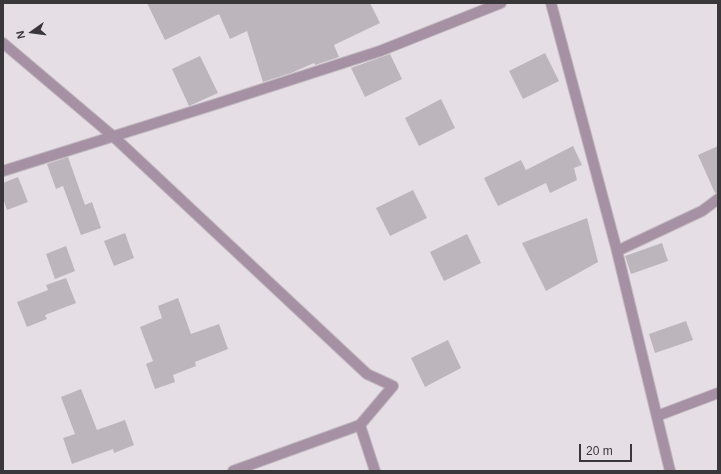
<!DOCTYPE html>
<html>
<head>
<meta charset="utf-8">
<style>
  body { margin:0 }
  #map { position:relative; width:721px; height:474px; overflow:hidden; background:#e6dee5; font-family:Arial,sans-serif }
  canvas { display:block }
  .frame { position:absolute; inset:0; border:4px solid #3a373a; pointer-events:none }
  .north { position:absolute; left:12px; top:12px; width:40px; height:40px; -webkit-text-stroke:3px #e6dee5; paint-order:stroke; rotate:256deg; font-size:11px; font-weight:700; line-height:16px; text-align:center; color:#3a373a }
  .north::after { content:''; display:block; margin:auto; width:14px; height:18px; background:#3a373a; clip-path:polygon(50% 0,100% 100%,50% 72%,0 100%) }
  .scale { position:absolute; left:579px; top:444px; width:53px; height:18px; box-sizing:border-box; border:2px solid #3a373a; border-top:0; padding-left:5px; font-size:12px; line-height:14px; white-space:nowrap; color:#3a373a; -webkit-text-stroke:3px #e6dee5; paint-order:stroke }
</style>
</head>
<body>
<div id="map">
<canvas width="721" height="474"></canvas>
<div class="frame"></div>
<div class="north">N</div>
<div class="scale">20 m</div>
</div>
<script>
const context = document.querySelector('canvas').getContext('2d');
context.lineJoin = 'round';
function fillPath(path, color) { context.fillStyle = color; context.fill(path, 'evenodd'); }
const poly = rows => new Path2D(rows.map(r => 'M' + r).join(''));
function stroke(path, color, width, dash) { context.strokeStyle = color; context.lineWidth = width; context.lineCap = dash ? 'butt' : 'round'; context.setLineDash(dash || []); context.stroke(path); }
fillPath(poly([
  [147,3,370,3,380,23,334,45,339,57,315,65,314,63,291,73,263,82,247,31,230,39,219,14,165,40],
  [545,53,559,81,523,99,509,71],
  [390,54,402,79,365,97,351,68],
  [200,56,218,93,189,106,172,69],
  [441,99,455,128,419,146,405,118],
  [573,146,582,165,574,168,577,180,550,193,546,183,498,206,484,178,521,160,526,170],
  [718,146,718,193,715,193,698,155],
  [68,157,85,205,92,202,101,228,81,235,63,186,56,189,47,164],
  [18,177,28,202,7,210,3,198,3,183],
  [413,190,427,218,390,236,376,208],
  [587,218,598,262,546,291,522,243],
  [125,233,134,258,114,266,104,241],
  [467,234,481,263,444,281,430,252],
  [662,243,668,261,631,274,625,256],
  [66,246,75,271,55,279,46,254],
  [66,278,76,303,45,315,47,319,27,327,17,302,48,290,46,285],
  [178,298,191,334,219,324,228,349,195,362,196,366,173,375,175,382,155,389,146,364,153,361,140,327,162,318,158,306],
  [686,321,693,340,655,353,649,334],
  [448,340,461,368,425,387,411,358],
  [81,389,97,430,125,420,134,445,114,453,113,449,72,464,63,438,75,434,61,397]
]), '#bcb5bc');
const minor = poly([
  [551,3,617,251,670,471],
  [3,43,114,137,367,374,393,386,360,425,233,471],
  [3,171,213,105,380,51,501,3],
  [617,251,702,211,718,199],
  [657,416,718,393],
  [360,425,375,471]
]);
stroke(minor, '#c0b9bf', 12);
stroke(minor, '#a590a4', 10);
</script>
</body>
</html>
